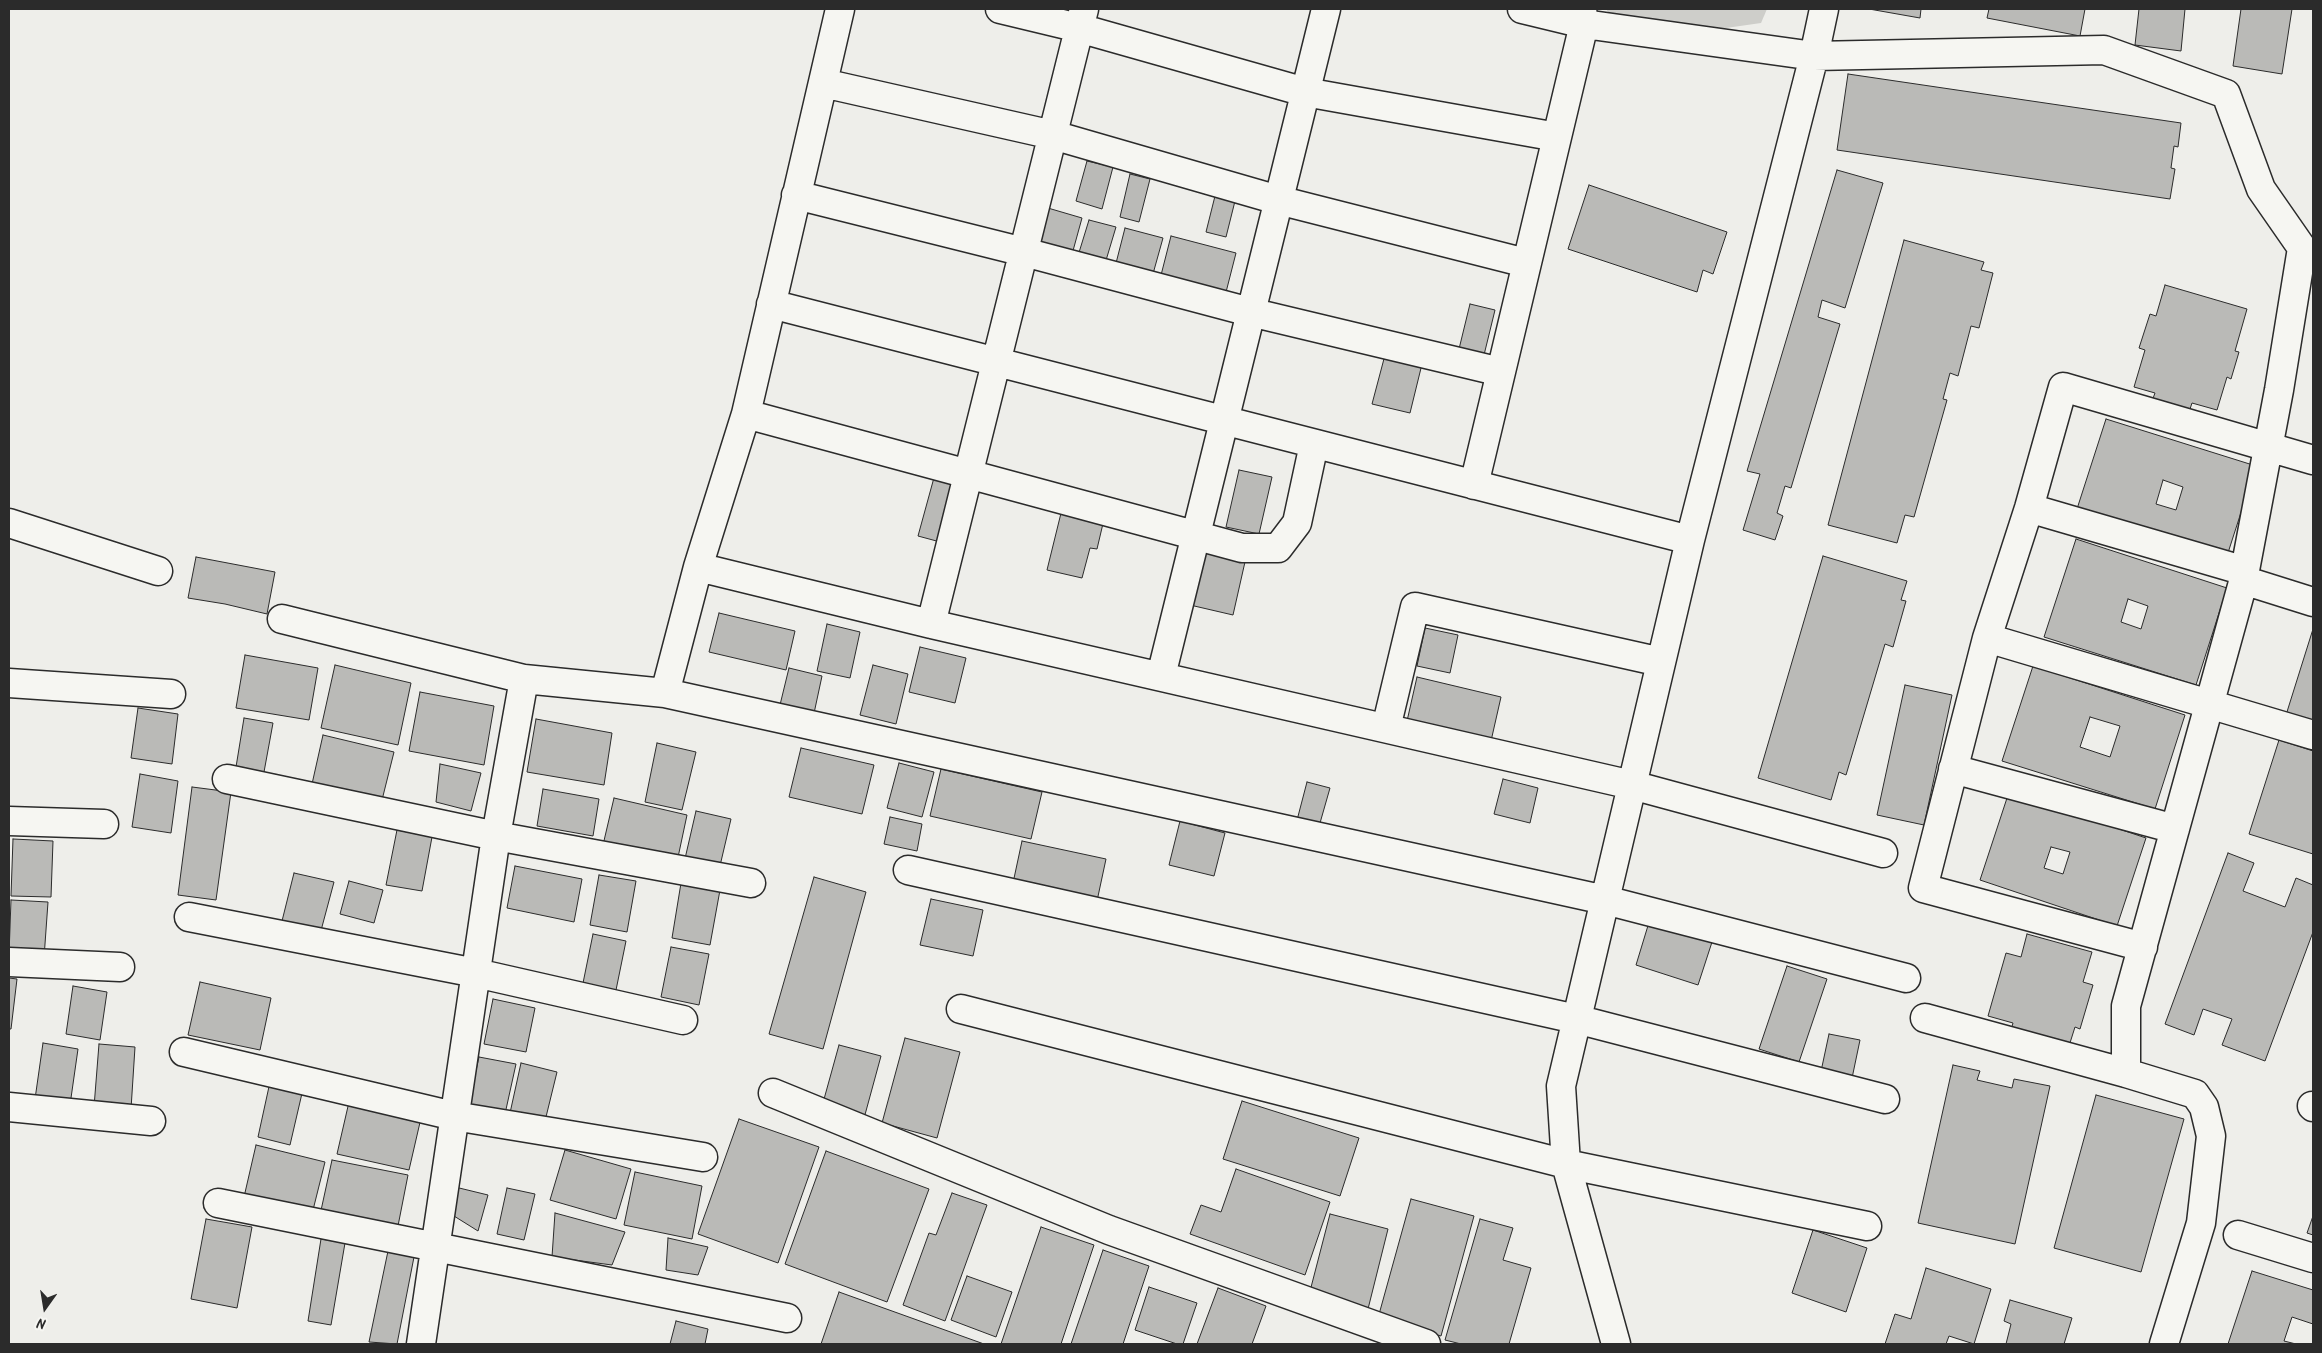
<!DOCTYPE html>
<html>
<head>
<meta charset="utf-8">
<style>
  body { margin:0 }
  #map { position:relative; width:2322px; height:1353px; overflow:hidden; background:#eeeeea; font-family:Kalam,sans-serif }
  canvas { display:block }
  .frame { position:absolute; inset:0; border:10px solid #2b2b2b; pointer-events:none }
  .north { position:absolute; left:20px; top:1283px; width:50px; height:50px; -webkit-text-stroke:4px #f6f6f2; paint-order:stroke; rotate:193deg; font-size:14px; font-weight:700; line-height:20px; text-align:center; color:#2b2b2b }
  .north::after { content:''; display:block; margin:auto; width:18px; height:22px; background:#2b2b2b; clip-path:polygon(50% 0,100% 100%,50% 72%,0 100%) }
</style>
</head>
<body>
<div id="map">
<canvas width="2322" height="1353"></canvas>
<div class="frame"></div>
<div class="north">N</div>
</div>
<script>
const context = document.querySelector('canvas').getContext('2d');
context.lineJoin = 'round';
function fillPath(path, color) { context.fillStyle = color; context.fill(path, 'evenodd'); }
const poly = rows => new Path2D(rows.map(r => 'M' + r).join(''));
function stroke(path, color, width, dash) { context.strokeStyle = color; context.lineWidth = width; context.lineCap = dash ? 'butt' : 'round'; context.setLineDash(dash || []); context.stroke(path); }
fillPath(poly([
  [1606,9,1767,9,1761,23,1698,32,1630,20,1608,12]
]), '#cececa');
const building = poly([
  [1869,9,1921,9,1920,18,1869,9],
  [1989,9,2085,9,2080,36,1987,18,1989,9],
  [2139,9,2185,9,2181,51,2135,45,2139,9],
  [2241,9,2292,9,2282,74,2233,66,2241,9],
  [1848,74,2181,123,2178,147,2174,146,2171,168,2175,169,2170,199,1837,150,1848,74],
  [1087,161,1113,167,1102,209,1076,201,1087,161],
  [1837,170,1883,183,1845,308,1822,300,1818,317,1840,324,1791,488,1785,486,1777,513,1783,516,1775,540,1743,530,1760,474,1747,471,1837,170],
  [1130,174,1150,179,1139,222,1120,217,1130,174],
  [1589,185,1727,232,1713,274,1703,270,1697,292,1568,249,1589,185],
  [1216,192,1236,197,1226,237,1206,232,1216,192],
  [1041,206,1082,218,1071,258,1029,246,1041,206],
  [1089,220,1116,227,1104,267,1077,259,1089,220],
  [1125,228,1163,238,1151,281,1114,271,1125,228],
  [1171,236,1236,253,1224,300,1159,283,1171,236],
  [1904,240,1984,262,1981,270,1993,273,1979,328,1971,326,1958,376,1950,373,1943,399,1947,400,1914,517,1905,515,1897,543,1828,525,1904,240],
  [2165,285,2247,309,2235,351,2239,352,2231,379,2227,377,2217,410,2192,403,2189,412,2152,401,2155,393,2134,387,2145,350,2139,348,2150,314,2156,316,2165,285],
  [1470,304,1495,310,1484,355,1459,349,1470,304],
  [1385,355,1422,364,1410,413,1372,404,1385,355],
  [2106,419,2256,466,2226,559,2076,512,2106,419],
  [2163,480,2183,487,2176,510,2156,504,2163,480],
  [1239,470,1272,477,1259,534,1226,527,1239,470],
  [935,474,961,482,944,543,918,536,935,474],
  [1063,505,1105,515,1097,549,1090,548,1082,578,1047,570,1063,505],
  [2076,539,2227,588,2196,685,2044,637,2076,539],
  [2128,599,2148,606,2141,629,2121,622,2128,599],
  [1204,543,1247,553,1233,615,1190,605,1204,543],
  [1823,556,1907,581,1901,600,1906,601,1893,647,1885,644,1846,775,1839,772,1831,800,1758,778,1823,556],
  [196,557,275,572,267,614,225,604,188,598,196,557],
  [719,613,795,631,786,670,709,652,719,613],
  [827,624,860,632,850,678,817,671,827,624],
  [1425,628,1458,635,1450,673,1417,666,1425,628],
  [2313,629,2313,723,2286,715,2313,629],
  [920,647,966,658,955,703,909,692,920,647],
  [245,655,318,668,309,720,236,708,245,655],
  [335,665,411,683,398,745,321,728,335,665],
  [873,665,908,674,896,724,860,715,873,665],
  [2033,666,2185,715,2155,809,2002,761,2033,666],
  [2090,717,2120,726,2110,757,2080,747,2090,717],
  [789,668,822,676,813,718,779,709,789,668],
  [1417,677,1501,697,1491,741,1407,721,1417,677],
  [1905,685,1952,695,1924,825,1877,815,1905,685],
  [420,692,494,706,484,765,409,751,420,692],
  [138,708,178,714,172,764,131,758,138,708],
  [244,718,273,723,264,772,236,767,244,718],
  [536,719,612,733,604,785,527,772,536,719],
  [323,735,394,752,382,800,312,784,323,735],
  [2279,740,2313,751,2313,854,2249,834,2279,740],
  [657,743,696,752,682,810,645,802,657,743],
  [801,748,874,765,862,814,789,797,801,748],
  [899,763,934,772,922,817,887,808,899,763],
  [440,764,481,773,471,811,436,802,440,764],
  [941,769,1042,792,1031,839,930,816,941,769],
  [140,774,178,781,171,833,132,827,140,774],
  [1503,779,1538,788,1530,823,1494,814,1503,779],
  [1307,782,1330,788,1318,830,1296,824,1307,782],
  [192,787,231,792,216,900,178,895,192,787],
  [543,789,599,799,593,836,537,826,543,789],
  [2009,792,2146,838,2117,926,1980,880,2009,792],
  [2051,847,2070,852,2063,874,2044,868,2051,847],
  [614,798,687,815,677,862,603,845,614,798],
  [696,811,731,819,719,870,684,863,696,811],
  [890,817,922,824,917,851,884,844,890,817],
  [1180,821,1225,833,1214,876,1169,865,1180,821],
  [397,830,432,837,422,891,386,885,397,830],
  [13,839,53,841,51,897,11,896,13,839],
  [1022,841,1106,859,1097,901,1013,883,1022,841],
  [2228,853,2254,863,2243,891,2285,907,2296,878,2313,885,2313,932,2265,1061,2222,1045,2232,1019,2203,1009,2194,1035,2165,1024,2228,853],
  [515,866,582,879,574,922,507,908,515,866],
  [294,873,334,882,319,938,280,929,294,873],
  [599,875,636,881,627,932,590,925,599,875],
  [814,877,866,892,823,1049,769,1034,814,877],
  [349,881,383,890,374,923,340,914,349,881],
  [681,883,720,890,710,945,672,938,681,883],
  [931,899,983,910,973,956,920,945,931,899],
  [11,900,48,902,44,958,9,955,11,900],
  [1650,919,1713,939,1698,985,1636,965,1650,919],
  [593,934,626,941,615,995,582,988,593,934],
  [2027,934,2092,952,2083,982,2093,985,2080,1029,2075,1027,2069,1046,2011,1030,2013,1023,1988,1016,2006,953,2021,957,2027,934],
  [671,947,709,954,699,1005,661,997,671,947],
  [1787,966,1827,979,1799,1062,1759,1049,1787,966],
  [9,978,17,979,11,1029,9,1029,9,978],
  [200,982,271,998,260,1050,188,1035,200,982],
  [73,986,107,992,100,1040,66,1034,73,986],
  [493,999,535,1008,526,1052,484,1044,493,999],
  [1829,1034,1860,1040,1851,1083,1820,1076,1829,1034],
  [905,1038,960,1052,937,1138,882,1123,905,1038],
  [43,1043,78,1049,70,1105,35,1099,43,1043],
  [99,1044,135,1047,131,1109,94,1107,99,1044],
  [839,1045,881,1056,863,1122,821,1110,839,1045],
  [479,1057,516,1064,505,1114,468,1106,479,1057],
  [521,1063,557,1072,545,1121,510,1113,521,1063],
  [1953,1065,1980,1071,1977,1080,2012,1088,2014,1079,2050,1086,2015,1244,1918,1223,1953,1065],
  [270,1082,303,1089,290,1145,258,1137,270,1082],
  [2096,1095,2184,1119,2141,1272,2054,1248,2096,1095],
  [1242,1101,1359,1138,1340,1196,1223,1159,1242,1101],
  [349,1102,421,1118,409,1170,337,1154,349,1102],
  [739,1119,819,1147,778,1263,698,1234,739,1119],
  [256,1145,325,1162,312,1214,244,1197,256,1145],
  [565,1150,631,1169,616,1219,550,1200,565,1150],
  [826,1151,929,1189,887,1302,785,1264,826,1151],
  [332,1160,408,1175,397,1231,320,1215,332,1160],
  [1236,1169,1330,1202,1305,1275,1190,1234,1201,1205,1221,1212,1236,1169],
  [635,1172,702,1186,692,1239,624,1225,635,1172],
  [451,1186,488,1195,478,1231,454,1216,451,1186],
  [507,1188,535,1194,524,1240,497,1234,507,1188],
  [952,1193,987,1205,945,1321,903,1305,929,1233,936,1235,952,1193],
  [1411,1199,1474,1216,1441,1336,1378,1318,1411,1199],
  [555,1213,625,1232,612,1265,552,1257,555,1213],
  [1330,1214,1388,1229,1368,1309,1309,1295,1330,1214],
  [2313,1216,2313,1235,2307,1233,2313,1216],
  [206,1219,252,1227,237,1308,191,1299,206,1219],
  [1480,1219,1513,1228,1503,1260,1531,1268,1509,1344,1461,1344,1445,1340,1480,1219],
  [1041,1227,1094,1245,1061,1344,1001,1344,1041,1227],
  [1813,1230,1867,1248,1846,1312,1792,1293,1813,1230],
  [668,1238,708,1247,698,1275,666,1270,668,1238],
  [321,1239,345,1243,331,1325,308,1321,321,1239],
  [1103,1250,1149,1266,1123,1344,1071,1344,1103,1250],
  [388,1251,414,1257,397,1344,369,1342,388,1251],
  [1926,1268,1991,1289,1974,1344,1949,1336,1946,1344,1885,1344,1895,1314,1911,1319,1926,1268],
  [2252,1271,2313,1290,2313,1324,2292,1317,2284,1341,2296,1344,2228,1344,2252,1271],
  [967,1276,1012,1292,996,1337,951,1320,967,1276],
  [1149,1287,1197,1303,1183,1344,1177,1344,1135,1330,1149,1287],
  [1218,1288,1266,1306,1252,1344,1197,1344,1218,1288],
  [839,1292,984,1344,821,1344,839,1292],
  [2010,1300,2072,1318,2064,1344,2006,1344,2011,1324,2004,1321,2010,1300],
  [676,1321,708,1329,705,1344,670,1344,676,1321]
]);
fillPath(building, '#babab7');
stroke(building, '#2b2b2b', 1);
const street = poly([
  [1000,9,1079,28,1305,92,1557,137],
  [1522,9,1584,24,1814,56,2104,50,2226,94,2261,189,2302,248,2279,390,2242,586,2126,1006,2126,1073,2195,1094,2204,1107,2211,1136,2201,1223,2164,1344],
  [823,83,1053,135,1278,200,1526,263],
  [796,195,1024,252,1250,312,1501,372],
  [771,304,1690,540],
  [746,414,1242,548,1278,548,1297,523,1314,444],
  [1474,485,1584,24,1582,9],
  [2029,508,2245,571],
  [9,523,158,571],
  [698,567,931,624,1632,785,1883,853],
  [2243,580,2313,602],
  [282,619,524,679,665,693,1605,900,1906,978],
  [931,624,1084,9],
  [1987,638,2313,735],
  [1161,676,1326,9],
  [9,683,171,694],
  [665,693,698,567,746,414,840,9],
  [1386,728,1415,607,1661,662],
  [1953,769,2175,829],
  [227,779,496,836,751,883],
  [9,821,104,824],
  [908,870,1576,1019,1885,1099],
  [189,917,476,973,683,1020],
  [2143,947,1923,888,1987,638,2029,508,2063,387,2313,460],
  [9,962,120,967],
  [961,1009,1566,1164,1867,1226],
  [1925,1018,2126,1073],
  [184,1052,454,1116,703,1157],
  [773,1093,1109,1230,1426,1344],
  [2312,1106,2313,1107],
  [9,1107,151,1121],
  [218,1203,787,1318],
  [2238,1235,2313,1258],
  [421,1344,496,836,524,679],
  [1616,1344,1566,1164,1561,1086,1690,540,1814,56,1824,9]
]);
stroke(street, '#2b2b2b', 31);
stroke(street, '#f6f6f2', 28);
</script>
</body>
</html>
